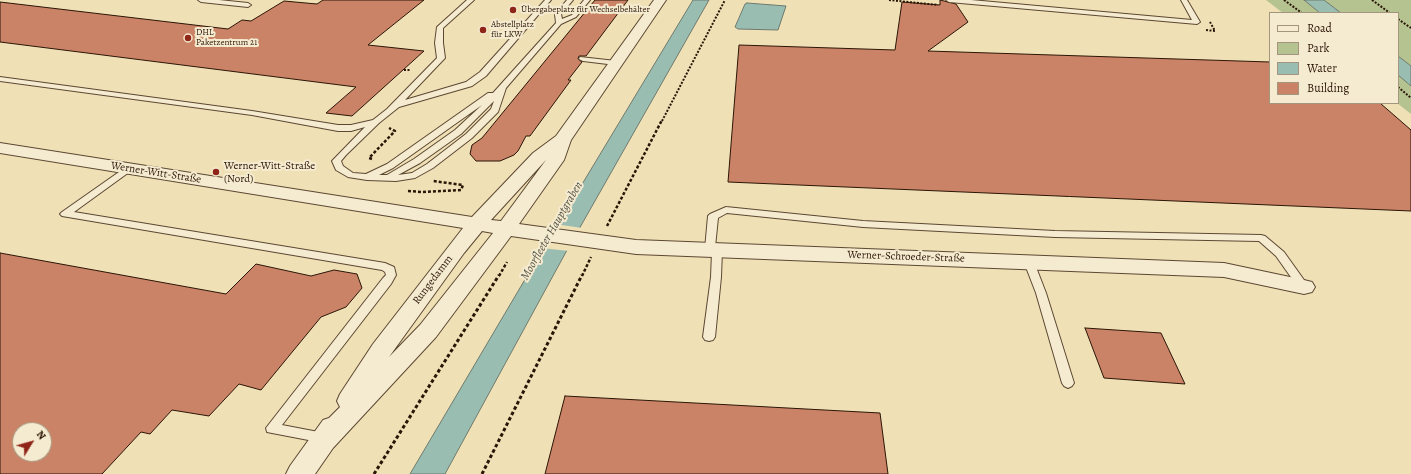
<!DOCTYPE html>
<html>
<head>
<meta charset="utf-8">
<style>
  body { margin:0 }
  #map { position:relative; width:1411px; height:474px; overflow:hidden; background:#f0e0b6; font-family:Alegreya,serif }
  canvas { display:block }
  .legend { position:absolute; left:1269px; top:12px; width:130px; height:92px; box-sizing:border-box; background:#f5ebd0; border:1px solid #a4957f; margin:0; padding:5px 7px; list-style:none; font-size:12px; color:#2b1506 }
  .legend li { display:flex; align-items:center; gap:8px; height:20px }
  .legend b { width:20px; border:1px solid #a4957f }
  .north { position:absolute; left:12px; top:422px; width:40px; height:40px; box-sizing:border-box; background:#f5ebd0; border:1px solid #a4957f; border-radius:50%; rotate:53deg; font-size:11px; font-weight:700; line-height:16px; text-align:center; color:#2b1506 }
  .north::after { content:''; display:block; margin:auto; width:14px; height:18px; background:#8f2418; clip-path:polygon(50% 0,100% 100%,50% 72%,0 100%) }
</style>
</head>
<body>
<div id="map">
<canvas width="1411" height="474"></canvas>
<ul class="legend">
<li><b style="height:5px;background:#f5ebd0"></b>Road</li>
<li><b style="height:11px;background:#b5c391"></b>Park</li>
<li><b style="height:11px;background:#9abdb2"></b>Water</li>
<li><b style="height:11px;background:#ca8366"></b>Building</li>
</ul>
<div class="north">N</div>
</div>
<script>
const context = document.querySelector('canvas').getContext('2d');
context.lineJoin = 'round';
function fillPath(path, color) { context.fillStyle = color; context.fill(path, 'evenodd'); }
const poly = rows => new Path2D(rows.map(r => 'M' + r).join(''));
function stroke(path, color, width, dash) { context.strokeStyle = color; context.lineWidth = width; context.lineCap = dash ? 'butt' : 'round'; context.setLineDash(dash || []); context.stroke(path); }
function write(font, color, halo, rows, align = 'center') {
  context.font = font + ' Alegreya,serif'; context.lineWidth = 4; context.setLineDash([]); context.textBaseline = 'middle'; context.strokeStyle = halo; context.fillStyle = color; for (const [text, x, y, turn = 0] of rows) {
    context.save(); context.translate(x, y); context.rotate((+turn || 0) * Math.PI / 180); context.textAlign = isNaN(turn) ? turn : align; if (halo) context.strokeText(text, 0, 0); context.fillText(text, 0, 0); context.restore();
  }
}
fillPath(poly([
  [1266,0,1304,0,1320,13,1283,13],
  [1324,0,1411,0,1411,66,1398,56,1398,13,1341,13],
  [1398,75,1411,86,1411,114,1397,103]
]), '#b5c391');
const water = poly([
  [693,0,709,0,566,252,445,474,410,474,543,249,693,0],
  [1304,0,1324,0,1341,13,1320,13,1304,0],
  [747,3,786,6,778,30,738,29,735,27,745,4,747,3],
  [1398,56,1411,66,1411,86,1398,75,1398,56]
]);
fillPath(water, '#9abdb2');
stroke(water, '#6e7a6d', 1);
fillPath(poly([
  [555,224,582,228,569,251,541,248]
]), '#f0e0b6');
const building = poly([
  [323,0,424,0,368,45,424,51,352,116,326,113,356,87,0,42,0,2,228,29,242,20,251,21,284,1,317,4,323,0],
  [595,0,628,0,586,56,579,56,578,59,582,62,568,80,571,80,530,136,526,136,518,151,514,155,500,161,476,161,470,154,472,145,482,138,595,0],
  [940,0,956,4,968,22,928,51,1270,62,1270,103,1380,103,1411,130,1411,211,728,182,739,45,895,50,902,2,940,5,940,0],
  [0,253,226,294,256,264,311,276,334,270,357,274,362,288,346,307,321,317,261,390,239,384,209,416,172,410,150,434,141,432,102,474,0,474,0,253],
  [20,430,44,430,44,454,20,454,20,430],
  [1085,328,1161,333,1185,384,1104,378,1085,328],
  [565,396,880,413,888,474,545,474,565,396]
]);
fillPath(building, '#ca8366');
stroke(building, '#2b1506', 1);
const service = poly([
  [198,0,219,0,248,3,251,5,248,7,201,2,198,0],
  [467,0,474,0,443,28,443,43,445,58,405,100,466,82,480,72,545,0,551,0,486,76,472,86,399,107,379,123,346,155,341,161,343,166,353,173,366,174,387,164,488,93,493,93,556,23,555,14,567,0,573,0,561,14,562,19,572,15,584,0,590,0,576,17,561,24,506,88,498,112,472,138,433,168,415,178,396,181,367,180,348,177,336,170,332,161,365,127,351,131,338,131,252,115,0,81,0,77,252,111,338,125,351,125,373,120,387,109,437,58,435,43,437,27,467,0],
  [494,101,491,109,466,134,427,164,412,173,398,175,420,163,461,134,494,101],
  [482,105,455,130,414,159,387,175,379,175,393,168,482,105],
  [946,0,971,0,1192,20,1181,0,1187,0,1200,22,1197,24,949,2,946,0],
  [580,57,616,61,620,63,616,65,583,61,579,59,580,57],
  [129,165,133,168,132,170,74,212,385,263,394,267,396,275,391,284,282,425,329,434,331,438,329,442,324,443,272,433,267,432,266,428,383,278,386,275,385,272,382,270,62,216,60,214,62,212,129,165],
  [726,207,863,221,1055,231,1261,235,1265,236,1284,252,1309,287,1308,290,1300,290,1276,256,1259,241,1055,237,863,227,727,213,718,218,715,247,721,248,722,250,721,277,715,337,713,340,709,341,705,340,703,337,711,277,712,252,706,251,705,249,708,216,710,214,726,207],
  [1029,259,1034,262,1046,293,1074,383,1072,386,1068,388,1064,386,1062,383,1036,293,1024,262,1029,259]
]);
const minor = poly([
  [654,0,666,0,571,140,564,160,519,224,636,240,1224,263,1304,280,1312,282,1315,287,1312,292,1304,294,1224,277,636,254,511,236,436,337,333,448,315,474,286,474,290,466,323,420,329,418,340,407,337,401,340,394,373,344,463,228,0,153,0,143,472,217,533,153,556,136,654,0],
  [546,160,501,221,491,220,545,161,546,160],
  [482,231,493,233,420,325,389,357,464,253,482,231]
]);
stroke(service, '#5c4832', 2);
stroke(minor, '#5c4832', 2);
stroke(poly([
  [889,0,938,5],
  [1284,0,1302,13],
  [1372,0,1390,13],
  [1398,19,1411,28],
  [1206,30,1215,31,1210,22],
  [404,70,411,70],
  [1398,87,1411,98],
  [662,121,725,0]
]), '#2b1506', 2, [2, 1.5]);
stroke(poly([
  [372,159,369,158,395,131,389,128],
  [408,191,422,192,461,190,463,185,433,181],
  [607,226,662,120],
  [499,276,507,262],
  [582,276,591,257]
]), '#2b1506', 2.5, [3, 2]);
stroke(poly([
  [374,474,499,275],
  [482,474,582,275]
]), '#2b1506', 3, [3.5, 2.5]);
fillPath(service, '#f5ebd0');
fillPath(minor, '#f5ebd0');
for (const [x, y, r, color] of [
  [513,10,4,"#8f2418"],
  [483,30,4,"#8f2418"],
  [188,38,4,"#8f2418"],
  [216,172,4,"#8f2418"]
]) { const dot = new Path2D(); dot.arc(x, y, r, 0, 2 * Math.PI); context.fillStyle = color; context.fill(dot); stroke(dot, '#f5ebd0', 1.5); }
write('9px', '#2b1506', '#f5ebd0', [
  ["Übergabeplatz für Wechselbehälter",521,10],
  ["Abstellplatz",491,25],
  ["für LKW",491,35],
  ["DHL",196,33],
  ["Paketzentrum 21",196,43]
], 'left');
write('11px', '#2b1506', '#f5ebd0', [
  ["Werner-Witt-Straße",224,166],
  ["(Nord)",224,179]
], 'left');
write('11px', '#2b1506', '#f5ebd0', [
  ["Werner-Witt-Straße",156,173,9],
  ["Werner-Schroeder-Straße",906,257,2],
  ["Rungedamm",433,280,-53]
]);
write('italic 12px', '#525042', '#f5ebd0', [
  ["Moorfleeter Hauptgraben",552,231,-60]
]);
</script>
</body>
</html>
